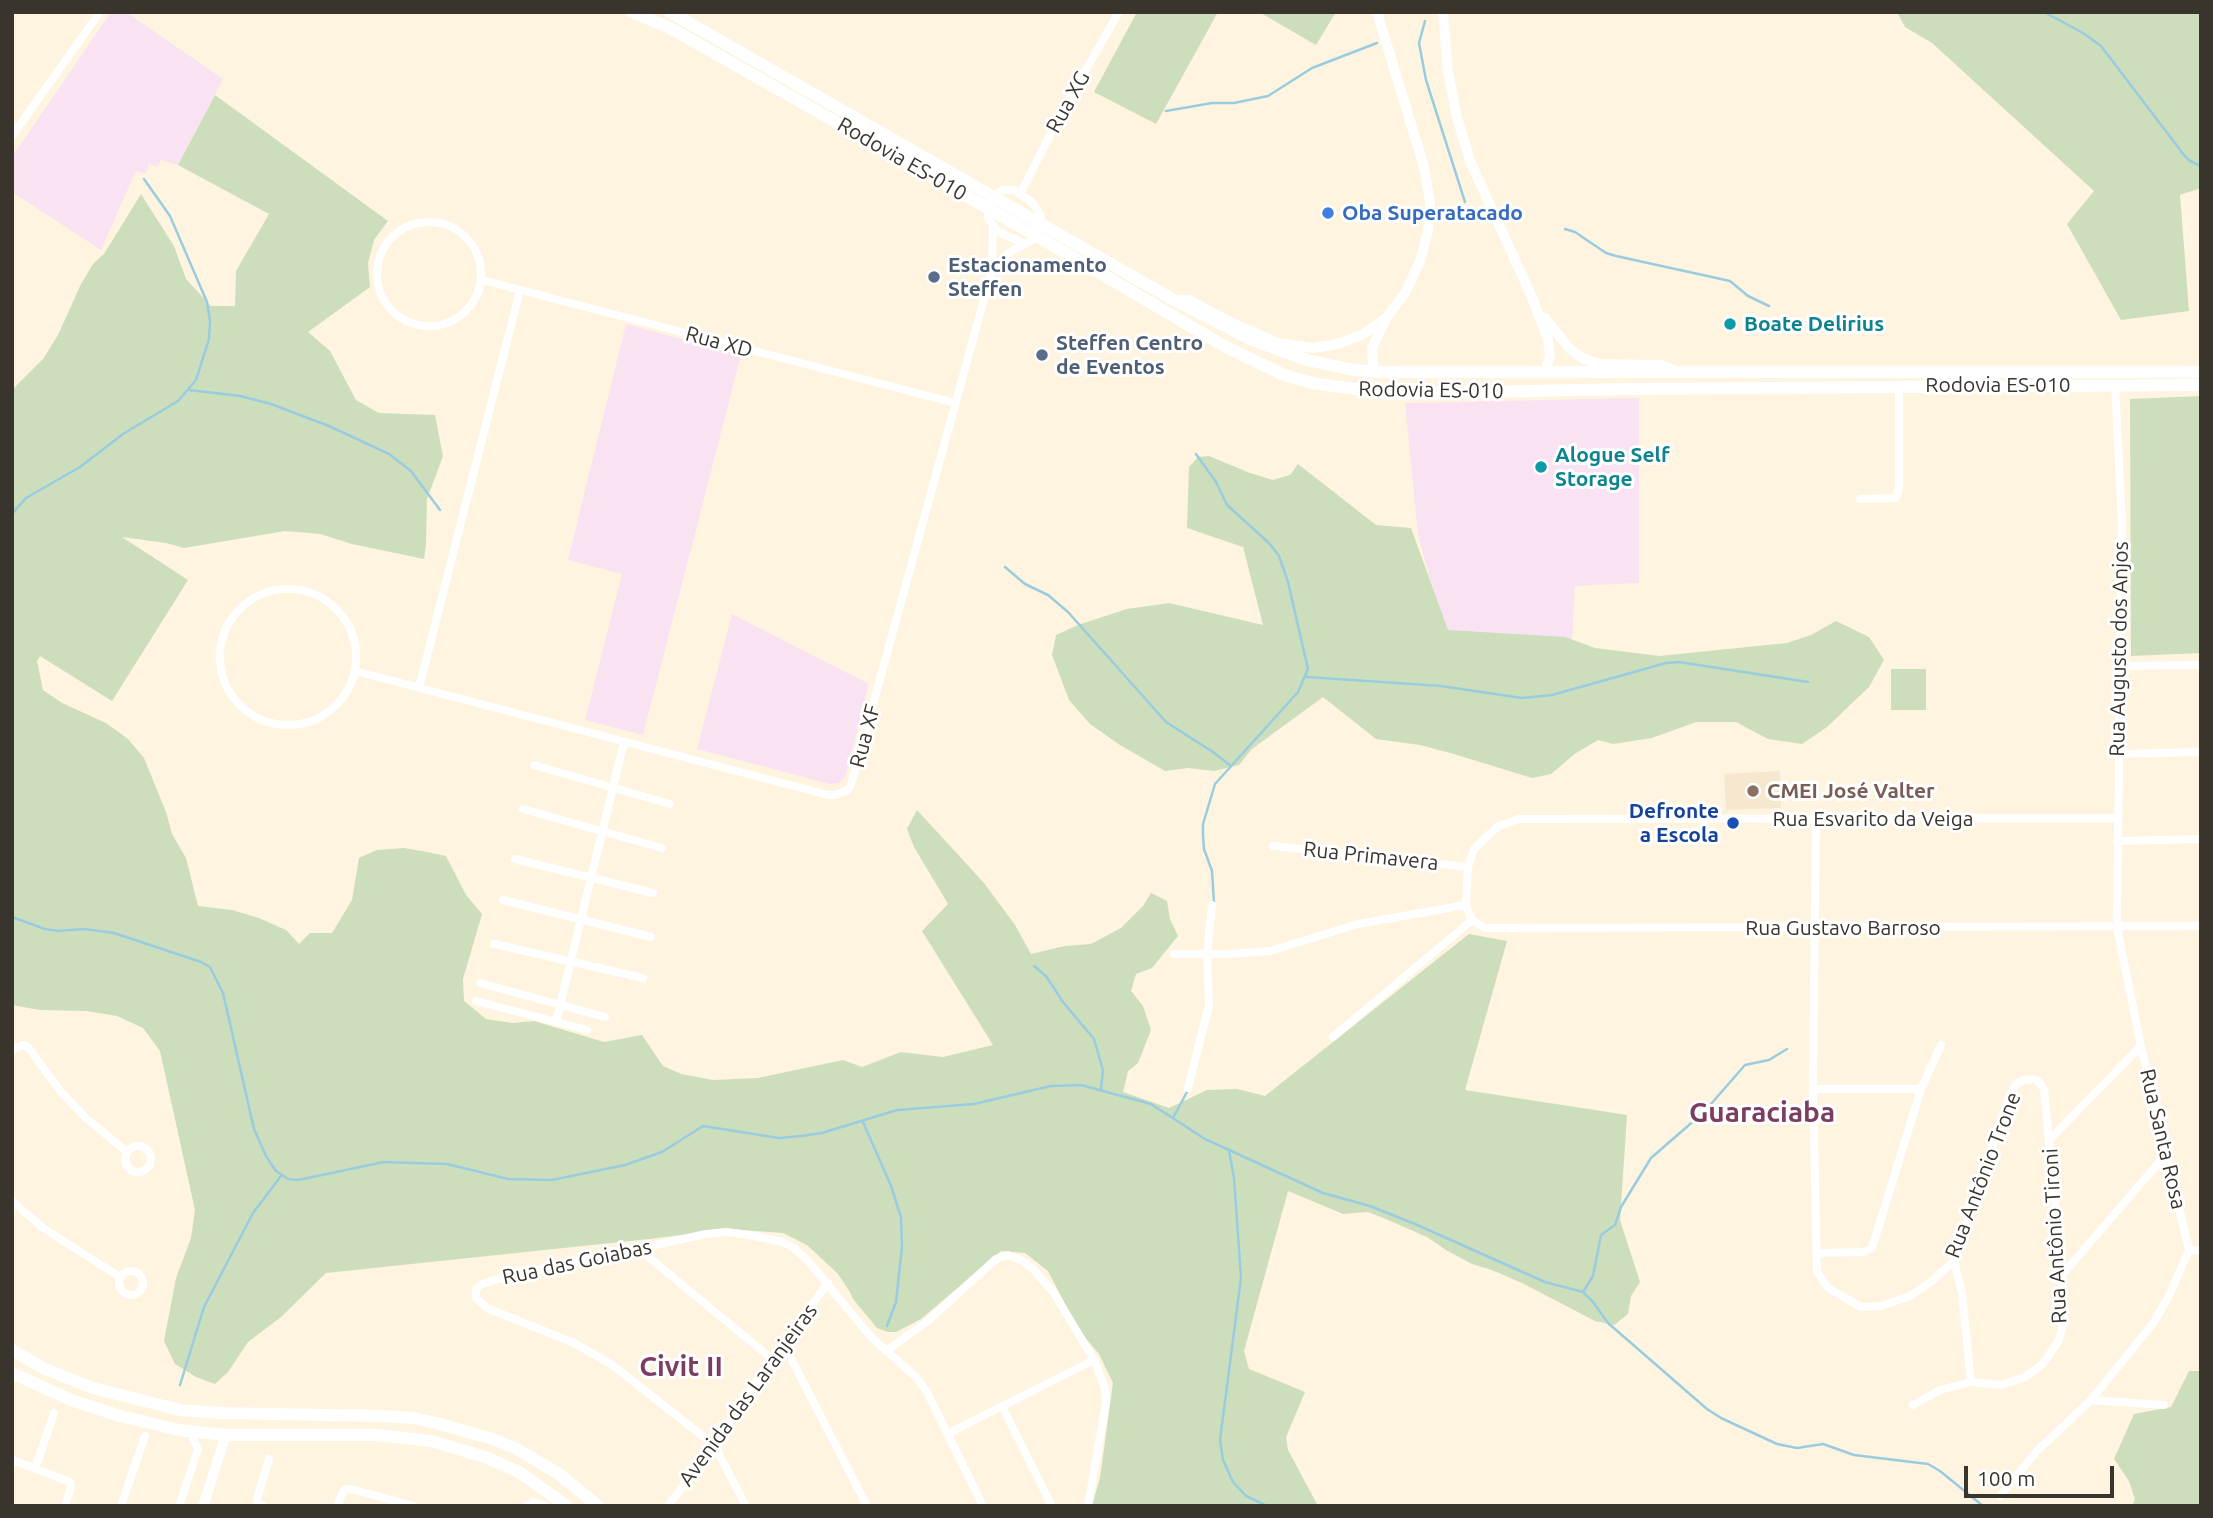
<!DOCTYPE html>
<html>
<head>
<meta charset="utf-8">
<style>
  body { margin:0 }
  #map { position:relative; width:2213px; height:1518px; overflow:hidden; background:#fef4df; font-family:Ubuntu,sans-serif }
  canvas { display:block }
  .frame { position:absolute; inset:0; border:14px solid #39352d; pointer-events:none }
  .scale { position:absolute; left:1964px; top:1466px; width:150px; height:32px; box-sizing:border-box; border:4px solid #39352d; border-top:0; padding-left:9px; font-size:21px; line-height:24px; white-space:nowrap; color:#39352d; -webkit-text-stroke:5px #fff; paint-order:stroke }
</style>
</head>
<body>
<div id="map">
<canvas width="2213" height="1518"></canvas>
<div class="frame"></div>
<div class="scale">100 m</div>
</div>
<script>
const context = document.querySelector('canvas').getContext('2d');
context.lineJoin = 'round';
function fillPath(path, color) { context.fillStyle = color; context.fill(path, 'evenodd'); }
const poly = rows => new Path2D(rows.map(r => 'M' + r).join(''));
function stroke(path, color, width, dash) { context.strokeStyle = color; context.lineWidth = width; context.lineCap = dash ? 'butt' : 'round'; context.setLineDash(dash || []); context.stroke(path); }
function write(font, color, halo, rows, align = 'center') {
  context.font = font + ' Ubuntu,sans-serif'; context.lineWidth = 6; context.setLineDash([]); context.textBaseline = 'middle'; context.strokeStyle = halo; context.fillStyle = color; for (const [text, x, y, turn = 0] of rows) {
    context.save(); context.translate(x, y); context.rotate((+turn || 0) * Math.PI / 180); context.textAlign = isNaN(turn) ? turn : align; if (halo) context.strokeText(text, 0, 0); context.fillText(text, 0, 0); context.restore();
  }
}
fillPath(poly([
  [111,12,126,12,223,79,178,165,161,160,158,167,149,164,146,174,136,171,101,250,12,192,12,157],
  [626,324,741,355,643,735,585,720,622,574,568,560],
  [1639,398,1639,583,1575,586,1572,641,1445,632,1418,535,1405,403],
  [732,614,869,684,845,778,839,783,830,784,697,749]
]), '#f9e3f2');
fillPath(poly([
  [1780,771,1781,808,1726,810,1724,774]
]), '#f6e8ce');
fillPath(poly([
  [1137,12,1218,12,1156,124,1094,92],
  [1259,12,1336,12,1316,45],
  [1897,12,2201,12,2201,188,2180,195,2189,311,2121,320,2067,224,2094,191,1932,43,1905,27],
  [215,95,388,221,374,240,368,263,370,287,308,332,330,351,356,400,379,413,435,415,443,456,427,499,426,545,424,559,352,544,320,534,285,531,184,548,166,543,122,537,188,580,112,701,40,656,37,661,43,690,62,703,106,723,128,739,144,758,166,812,172,834,186,858,198,906,232,910,259,918,286,930,299,944,310,933,332,933,352,900,359,858,377,850,404,848,427,852,446,856,466,895,482,914,463,979,464,1001,486,1019,512,1023,534,1021,604,1042,642,1035,663,1066,681,1074,713,1080,758,1078,843,1060,862,1067,901,1052,943,1057,993,1045,922,931,948,904,914,847,907,829,917,810,984,883,1015,925,1031,954,1065,946,1091,944,1121,928,1143,906,1151,893,1167,901,1170,919,1178,936,1152,968,1136,974,1131,991,1143,1006,1151,1030,1138,1063,1128,1071,1123,1092,1169,1108,1207,1090,1237,1089,1265,1096,1469,934,1507,941,1465,1090,1627,1115,1620,1220,1640,1282,1631,1296,1628,1314,1614,1325,1595,1321,1524,1284,1492,1270,1472,1264,1446,1250,1427,1237,1381,1217,1368,1212,1343,1214,1288,1191,1244,1351,1249,1369,1305,1392,1286,1437,1288,1450,1318,1506,1092,1506,1100,1478,1113,1383,1099,1354,1078,1329,1048,1271,1025,1253,1001,1251,921,1319,896,1332,888,1332,877,1328,853,1299,850,1292,838,1274,807,1245,783,1233,728,1229,649,1239,326,1273,281,1317,248,1342,228,1372,215,1384,196,1377,175,1364,164,1341,176,1278,191,1238,195,1210,160,1051,143,1028,117,1016,87,1011,40,1010,12,1005,12,390,43,359,58,335,81,284,93,264,104,254,141,194,174,246,186,279,211,306,235,306,236,271,269,214,178,165],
  [2201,396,2201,653,2131,656,2130,399],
  [1209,456,1250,473,1273,480,1290,475,1298,464,1376,525,1411,528,1448,630,1565,637,1595,648,1659,656,1787,643,1811,635,1836,621,1869,637,1884,660,1869,687,1827,727,1802,744,1768,739,1736,722,1696,722,1652,738,1613,744,1598,740,1576,753,1551,774,1532,778,1454,754,1420,745,1376,739,1323,697,1252,749,1239,765,1214,771,1188,768,1165,771,1120,745,1090,724,1069,700,1052,655,1056,635,1078,625,1127,609,1169,603,1263,625,1243,547,1187,528,1189,467,1198,457],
  [1891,669,1926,669,1926,710,1891,710],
  [2189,1371,2201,1371,2201,1506,2132,1506,2135,1499,2129,1481,2114,1459,2134,1414,2171,1407]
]), '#cddebc');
stroke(poly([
  [2044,12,2083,33,2101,46,2184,155,2190,161,2201,166],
  [1425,21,1419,43,1426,80,1465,202],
  [1166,111,1212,103,1234,103,1268,96,1312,68,1377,43],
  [1565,229,1575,232,1606,253,1616,256,1730,281,1748,296,1769,306],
  [189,390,240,396,271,404,329,426,389,454,411,471,440,510],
  [1196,454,1216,482,1227,505,1269,543,1279,556,1288,582,1308,669,1298,692,1215,784,1203,824,1203,835,1204,849,1212,871,1214,903],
  [12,514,26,498,80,467,123,434,178,401,196,380,209,339,210,321,207,302,170,216,144,179],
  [1005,567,1025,584,1048,595,1068,612,1166,722,1213,752,1231,766],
  [1307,677,1441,686,1522,698,1552,695,1666,663,1679,662,1808,682],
  [12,917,45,929,58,931,84,929,114,933,201,962,210,967,223,993,254,1129,266,1156,276,1171,288,1179,298,1180,384,1162,447,1164,508,1179,552,1180,625,1165,662,1152,703,1126,779,1138,801,1136,822,1133,897,1110,974,1104,1051,1086,1081,1085,1151,1104,1205,1139,1323,1193,1370,1206,1415,1224,1545,1282,1583,1292,1593,1302,1608,1323,1707,1409,1721,1418,1777,1444,1797,1448,1823,1444,1854,1455,1928,1464,1940,1471,1983,1506],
  [1034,966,1046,976,1063,1002,1094,1039,1103,1070,1101,1089],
  [1173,1118,1188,1090],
  [863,1122,891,1186,901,1217,902,1247,896,1302,887,1326],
  [1229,1151,1234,1178,1241,1278,1220,1440,1223,1460,1233,1482,1246,1496,1267,1506],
  [1583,1292,1593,1276,1601,1235,1615,1225,1621,1207,1651,1158,1704,1112,1745,1065,1769,1060,1787,1049],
  [180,1385,204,1307,253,1213,281,1176],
  [2200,1506,2201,1506]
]), '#9acce0', 2.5);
stroke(poly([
  [12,136,100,12],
  [1020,194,1064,108,1119,12],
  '377 274a52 52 0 1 1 104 0a52 52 0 1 1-104 0Z',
  [992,270,1007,254,1032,240,1041,223,1041,216,1033,203,1014,190,1003,190,994,196,988,208,988,218,997,231,1023,243],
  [482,280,955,403],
  [1860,499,1896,498,1899,488,1899,386],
  '220 657a68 68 0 1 1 136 0a68 68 0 1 1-136 0Z',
  [2121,666,2201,665],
  [355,671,828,795,835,795,848,790,851,785,992,270,993,227],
  [419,688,520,290],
  [2117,754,2201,752],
  [534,765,670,804],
  [523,809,662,848],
  [2118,818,1518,819,1497,827,1474,849,1468,867,1466,905,1472,920,1485,928,2201,926],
  [1816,819,1813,1089,1817,1272,1828,1288,1861,1307,1881,1306,1910,1296,1932,1281,1954,1261,2009,1097,2015,1085,2023,1080,2033,1079,2039,1082,2044,1089,2062,1275,2064,1320,2059,1340,2043,1364,2025,1377,2002,1385,1971,1382,1940,1390,1913,1405],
  [2117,841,2201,839],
  [1273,846,1468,867],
  [515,859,653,893],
  [503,900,651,937],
  [494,944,643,978],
  [1174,954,1230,954,1270,951,1358,924,1466,905],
  [480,983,605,1017],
  [476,1001,587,1030],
  [556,1022,624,742],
  [1333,1037,1472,920],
  [12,1050,23,1045,28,1047,61,1092,86,1118,127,1152],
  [1188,1088,1209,1005,1207,954,1212,905],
  [1813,1089,1921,1089],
  [2050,1139,2141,1046],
  '125 1159a13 13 0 1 1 26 0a13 13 0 1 1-26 0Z',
  [12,1201,43,1228,120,1277],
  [640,1250,772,1359],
  [2189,1250,2201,1250],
  [1816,1253,1864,1252,1872,1248,1921,1089,1941,1045],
  [1954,1261,1962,1293,1971,1382],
  '119 1283a12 12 0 1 1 24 0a12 12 0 1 1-24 0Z',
  [2062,1275,2167,1153],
  [783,1343,867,1506],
  [886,1351,929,1320,996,1259,1008,1255,1021,1260,1032,1268,1054,1293,1094,1360,1105,1388,1106,1402,1088,1506],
  [2091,1400,2164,1405],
  [1002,1406,1052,1506],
  [949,1433,1094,1360],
  [12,1460,70,1482,71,1487,65,1506],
  [35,1469,54,1413],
  [2000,1496,2037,1451,2091,1400,2154,1322,2169,1296,2189,1250,2141,1046,2117,928,2122,523,2115,384],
  [121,1506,145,1436],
  [179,1506,198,1449,193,1439,194,1432],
  [264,1506,258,1503,257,1499,269,1459],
  [337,1506,344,1490,351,1489,414,1506],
  [526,1506,533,1502,545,1506],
  [668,1506,714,1445,772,1359,828,1283],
  [746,1506,714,1445,611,1364,574,1343,487,1308,476,1298,476,1289,480,1285,494,1280,706,1234,726,1232,750,1235,782,1242,794,1248,809,1262,871,1337,916,1377,927,1392,983,1506]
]), '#fff', 8);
stroke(poly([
  [1377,12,1424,167,1430,202,1428,231,1420,261,1405,293,1387,317,1372,348,1373,366,1377,372],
  [1443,12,1448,72,1457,118,1470,161,1531,295,1548,339,1550,356,1544,373],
  [1174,300,1189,300,1228,321,1278,343,1313,348,1337,344,1362,335,1385,319],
  [1545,318,1569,348,1582,358,1599,364,1662,365,1673,370],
  [203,1506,226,1435]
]), '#fff', 10);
stroke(poly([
  [632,12,672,29,1035,235,1226,347,1284,375,1312,383,1392,394,1626,389,2201,385],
  [670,12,1174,300,1250,339,1307,360,1349,369,1377,372,2201,372],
  [12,1350,45,1369,93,1388,180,1410,219,1413,379,1416,414,1418,436,1423,493,1439,515,1448,559,1474,598,1506],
  [12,1373,71,1400,120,1416,179,1430,226,1435,376,1435,431,1441,485,1457,519,1472,567,1506]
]), '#fff', 12);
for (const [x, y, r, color] of [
  [1328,213,7,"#3f7fe0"],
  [934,277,7,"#5c6f8a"],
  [1730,324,7,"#0f9aa8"],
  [1042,355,7,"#5c6f8a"],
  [1541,467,7,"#0f9aa8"],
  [1753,791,7,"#8d6e63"],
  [1733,823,7,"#1a4fb4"]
]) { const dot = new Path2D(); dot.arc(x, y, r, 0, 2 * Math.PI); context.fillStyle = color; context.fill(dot); stroke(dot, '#fff', 2.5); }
write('21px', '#39352d', '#fff', [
  ["Rua XG",1068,102,-61],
  ["Rodovia ES-010",902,159,30],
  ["Rua XD",719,342,15],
  ["Rodovia ES-010",1998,385],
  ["Rodovia ES-010",1431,390,1],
  ["Rua Augusto dos Anjos",2119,649,-89],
  ["Rua XF",865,736,-75],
  ["Rua Esvarito da Veiga",1873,819],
  ["Rua Primavera",1371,856,6],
  ["Rua Gustavo Barroso",1843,928],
  ["Rua Santa Rosa",2163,1139,77],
  ["Rua Antônio Trone",1983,1175,-69],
  ["Rua Antônio Tironi",2055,1236,-93],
  ["Rua das Goiabas",577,1262,-12],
  ["Avenida das Laranjeiras",748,1395,-54]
]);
write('bold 21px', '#366cbe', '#fff', [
  ["Oba Superatacado",1342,213]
], 'left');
write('bold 21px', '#4e5e75', '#fff', [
  ["Estacionamento",948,265],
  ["Steffen",948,289],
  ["Steffen Centro",1056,343],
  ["de Eventos",1056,367]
], 'left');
write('bold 21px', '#0d838f', '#fff', [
  ["Boate Delirius",1744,324],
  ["Alogue Self",1555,455],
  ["Storage",1555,479]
], 'left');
write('bold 21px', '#785e54', '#fff', [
  ["CMEI José Valter",1767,791]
], 'left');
write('bold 21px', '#164399', '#fff', [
  ["Defronte",1719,811],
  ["a Escola",1719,835]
], 'right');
write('bold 28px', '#7c3d63', '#fff', [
  ["Guaraciaba",1762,1113],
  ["Civit II",681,1367]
]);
</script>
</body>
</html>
